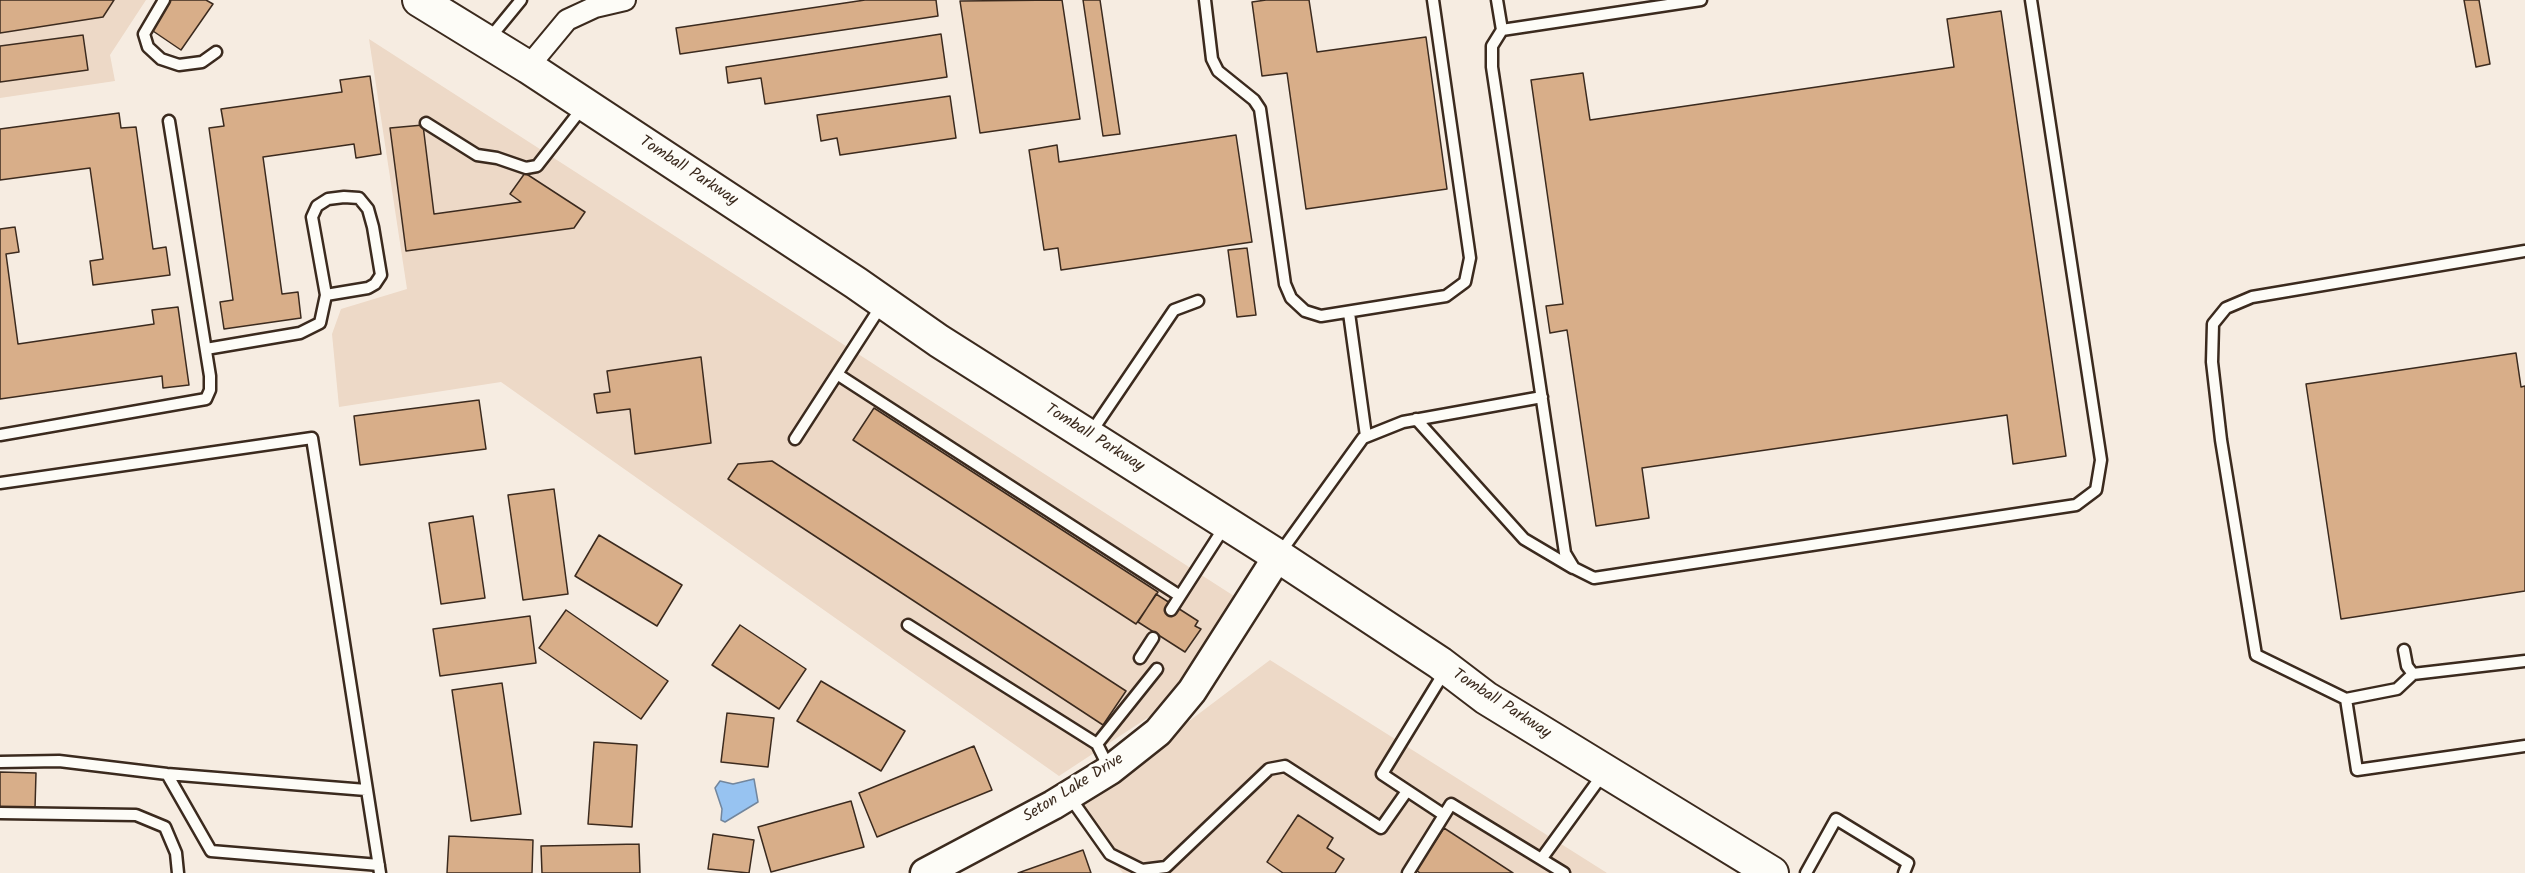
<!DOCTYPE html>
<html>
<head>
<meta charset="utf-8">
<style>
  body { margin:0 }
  canvas { display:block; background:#f6ece1 }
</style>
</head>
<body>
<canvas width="2525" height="873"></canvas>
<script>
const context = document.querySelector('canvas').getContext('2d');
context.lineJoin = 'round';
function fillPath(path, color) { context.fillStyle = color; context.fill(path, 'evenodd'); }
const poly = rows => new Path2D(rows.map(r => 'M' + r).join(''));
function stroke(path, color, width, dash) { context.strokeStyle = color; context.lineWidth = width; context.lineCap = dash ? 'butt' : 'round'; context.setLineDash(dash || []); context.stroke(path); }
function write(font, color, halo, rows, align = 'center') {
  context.font = font + ' Kalam,sans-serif'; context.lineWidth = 6; context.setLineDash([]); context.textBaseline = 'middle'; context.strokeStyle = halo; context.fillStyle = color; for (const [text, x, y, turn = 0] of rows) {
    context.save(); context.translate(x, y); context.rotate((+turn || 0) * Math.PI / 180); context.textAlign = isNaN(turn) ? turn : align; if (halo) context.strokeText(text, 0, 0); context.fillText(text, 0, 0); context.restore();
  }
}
fillPath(poly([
  [0,0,146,0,110,55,115,81,0,98],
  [369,39,1234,596,1164,707,1059,776,501,382,339,407,332,334,341,309,407,289],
  [1270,660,1607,873,1123,873,1070,811]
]), '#edd9c7');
const water = poly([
  [754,779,758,802,725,822,721,820,722,809,715,788,720,781,733,784,754,779]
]);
fillPath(water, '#97c3f1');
stroke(water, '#72869d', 1.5);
const building = poly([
  [0,0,114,0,103,17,0,33,0,0],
  [169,0,206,0,213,4,181,50,150,29,169,0],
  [865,0,936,0,938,16,680,54,676,28,865,0],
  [1062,0,1080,119,980,133,960,1,1062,0],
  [1083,0,1100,0,1120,134,1103,136,1083,0],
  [1266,0,1309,0,1317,52,1426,37,1447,189,1306,209,1287,73,1262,76,1252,2,1266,0],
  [2464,0,2479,0,2490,64,2476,67,2464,0],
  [2001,11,2066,456,2013,464,2007,415,1642,468,1649,518,1596,526,1567,330,1550,333,1546,306,1563,304,1531,80,1583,73,1590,120,1954,67,1947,19,2001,11],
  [941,34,947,77,765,104,761,78,728,83,726,67,941,34],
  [83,35,88,70,0,82,0,46,83,35],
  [370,76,381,154,356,158,354,144,263,157,282,294,298,292,301,318,224,329,220,302,233,300,209,128,224,126,221,109,342,92,340,80,370,76],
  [950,96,956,138,840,155,837,138,821,141,817,115,950,96],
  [119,113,121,128,136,127,153,249,166,247,170,275,93,285,90,261,103,259,90,168,0,180,0,129,119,113],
  [423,125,434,214,521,202,510,194,525,173,585,212,574,228,406,251,390,128,423,125],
  [1236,135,1252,242,1061,270,1058,248,1044,250,1029,150,1057,145,1059,162,1236,135],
  [15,227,19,252,6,254,18,344,154,324,152,310,178,307,189,385,163,388,162,376,0,399,0,229,15,227],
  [1247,248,1256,315,1237,317,1228,250,1247,248],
  [2516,353,2521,387,2525,386,2525,591,2341,619,2306,384,2516,353],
  [701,357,711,443,635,454,630,409,597,413,594,394,610,392,607,371,701,357],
  [479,400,486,449,360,465,354,416,479,400],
  [874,408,1158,592,1136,624,853,440,874,408],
  [772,461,1126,691,1103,725,728,479,738,464,772,461],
  [554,489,568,594,523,600,508,495,554,489],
  [473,516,485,598,441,604,429,523,473,516],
  [599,535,682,585,657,626,575,576,599,535],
  [1156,594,1198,621,1195,626,1201,629,1185,652,1138,622,1156,594],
  [566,610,668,681,641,719,539,648,566,610],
  [530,616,536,663,440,676,433,629,530,616],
  [740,625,806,669,779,709,712,665,740,625],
  [821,681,905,731,881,771,797,721,821,681],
  [502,683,521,814,471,821,452,690,502,683],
  [727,713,774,718,768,767,721,762,727,713],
  [594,742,637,745,632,827,588,824,594,742],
  [974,746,992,790,877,837,859,793,974,746],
  [0,772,36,773,35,808,0,807,0,772],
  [851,801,864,847,771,872,758,827,851,801],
  [1298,815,1333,838,1327,848,1344,859,1335,873,1283,873,1267,862,1298,815],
  [1444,828,1513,873,1420,873,1416,870,1444,828],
  [713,834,754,840,749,873,708,869,713,834],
  [449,836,533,840,532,873,447,873,449,836],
  [639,844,640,873,542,873,541,846,639,844],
  [1083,850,1091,873,1018,873,1083,850]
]);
fillPath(building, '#d8ae89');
stroke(building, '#3b2a1e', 1.5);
const lane = poly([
  [164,0,144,34,148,47,161,59,179,65,202,62,216,52],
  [1205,0,1212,59,1218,71,1254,100,1260,109,1285,284,1291,298,1305,311,1321,316,1446,296,1465,282,1470,258,1433,0],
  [1497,0,1502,30,1701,0],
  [1502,30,1492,46,1492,67,1565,553,1574,568,1594,578,2076,505,2096,490,2101,460,2031,0],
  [489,39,521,0],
  [426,123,477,155,497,158,526,168,537,166,583,107],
  [1349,313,1366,436],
  [206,349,300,333,320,323,326,295,312,217,317,206,328,199,344,197,359,198,368,209,373,227,381,275,375,284,368,288,326,295],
  [837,374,1180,596,1225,526],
  [1416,419,1524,539,1573,568],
  [1090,434,1174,310,1198,301],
  [0,435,206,399,210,390,210,376,169,121],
  [795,439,881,306],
  [0,483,312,438,380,873],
  [1280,553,1363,438,1403,422,1542,397],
  [1171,610,1180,596],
  [908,625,1097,744],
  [2404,650,2407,666,2413,674,2525,661],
  [1140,658,1153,638],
  [2413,674,2397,689,2346,699,2357,770,2525,746],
  [2346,699,2256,655,2221,440,2212,362,2213,324,2226,308,2252,297,2525,251],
  [0,762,59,761,167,774,366,790],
  [1109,768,1097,744,1157,669],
  [167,774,211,851,379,865],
  [1069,796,1110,854,1142,870,1166,867,1269,769,1285,766,1381,828,1407,791],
  [0,813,136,815,165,827,176,853,178,873],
  [1444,815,1382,774,1445,671],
  [1542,858,1603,774],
  [1408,873,1451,804,1564,873],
  [1806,873,1836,819,1908,863,1904,873]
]);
const street = poly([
  [528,67,567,20,595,7,625,0]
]);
const secondary = poly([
  [925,873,1053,805,1110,770,1158,732,1192,691,1278,556]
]);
const primary = poly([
  [419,0,528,67,856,283,939,341,1278,556,1440,663,1486,698,1772,873]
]);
stroke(lane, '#3b2a1e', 15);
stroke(street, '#3b2a1e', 24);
stroke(secondary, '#3b2a1e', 33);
stroke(primary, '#3b2a1e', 36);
stroke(lane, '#fdfcf7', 10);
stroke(street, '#fdfcf7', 20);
stroke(secondary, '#fdfcf7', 28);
stroke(primary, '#fdfcf7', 32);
write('16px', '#3b2a1e', '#fdfcf7', [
  ["Tomball Parkway",688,172,33],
  ["Tomball Parkway",1094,439,32],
  ["Tomball Parkway",1501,705,33],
  ["Seton Lake Drive",1074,789,-32]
]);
</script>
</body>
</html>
